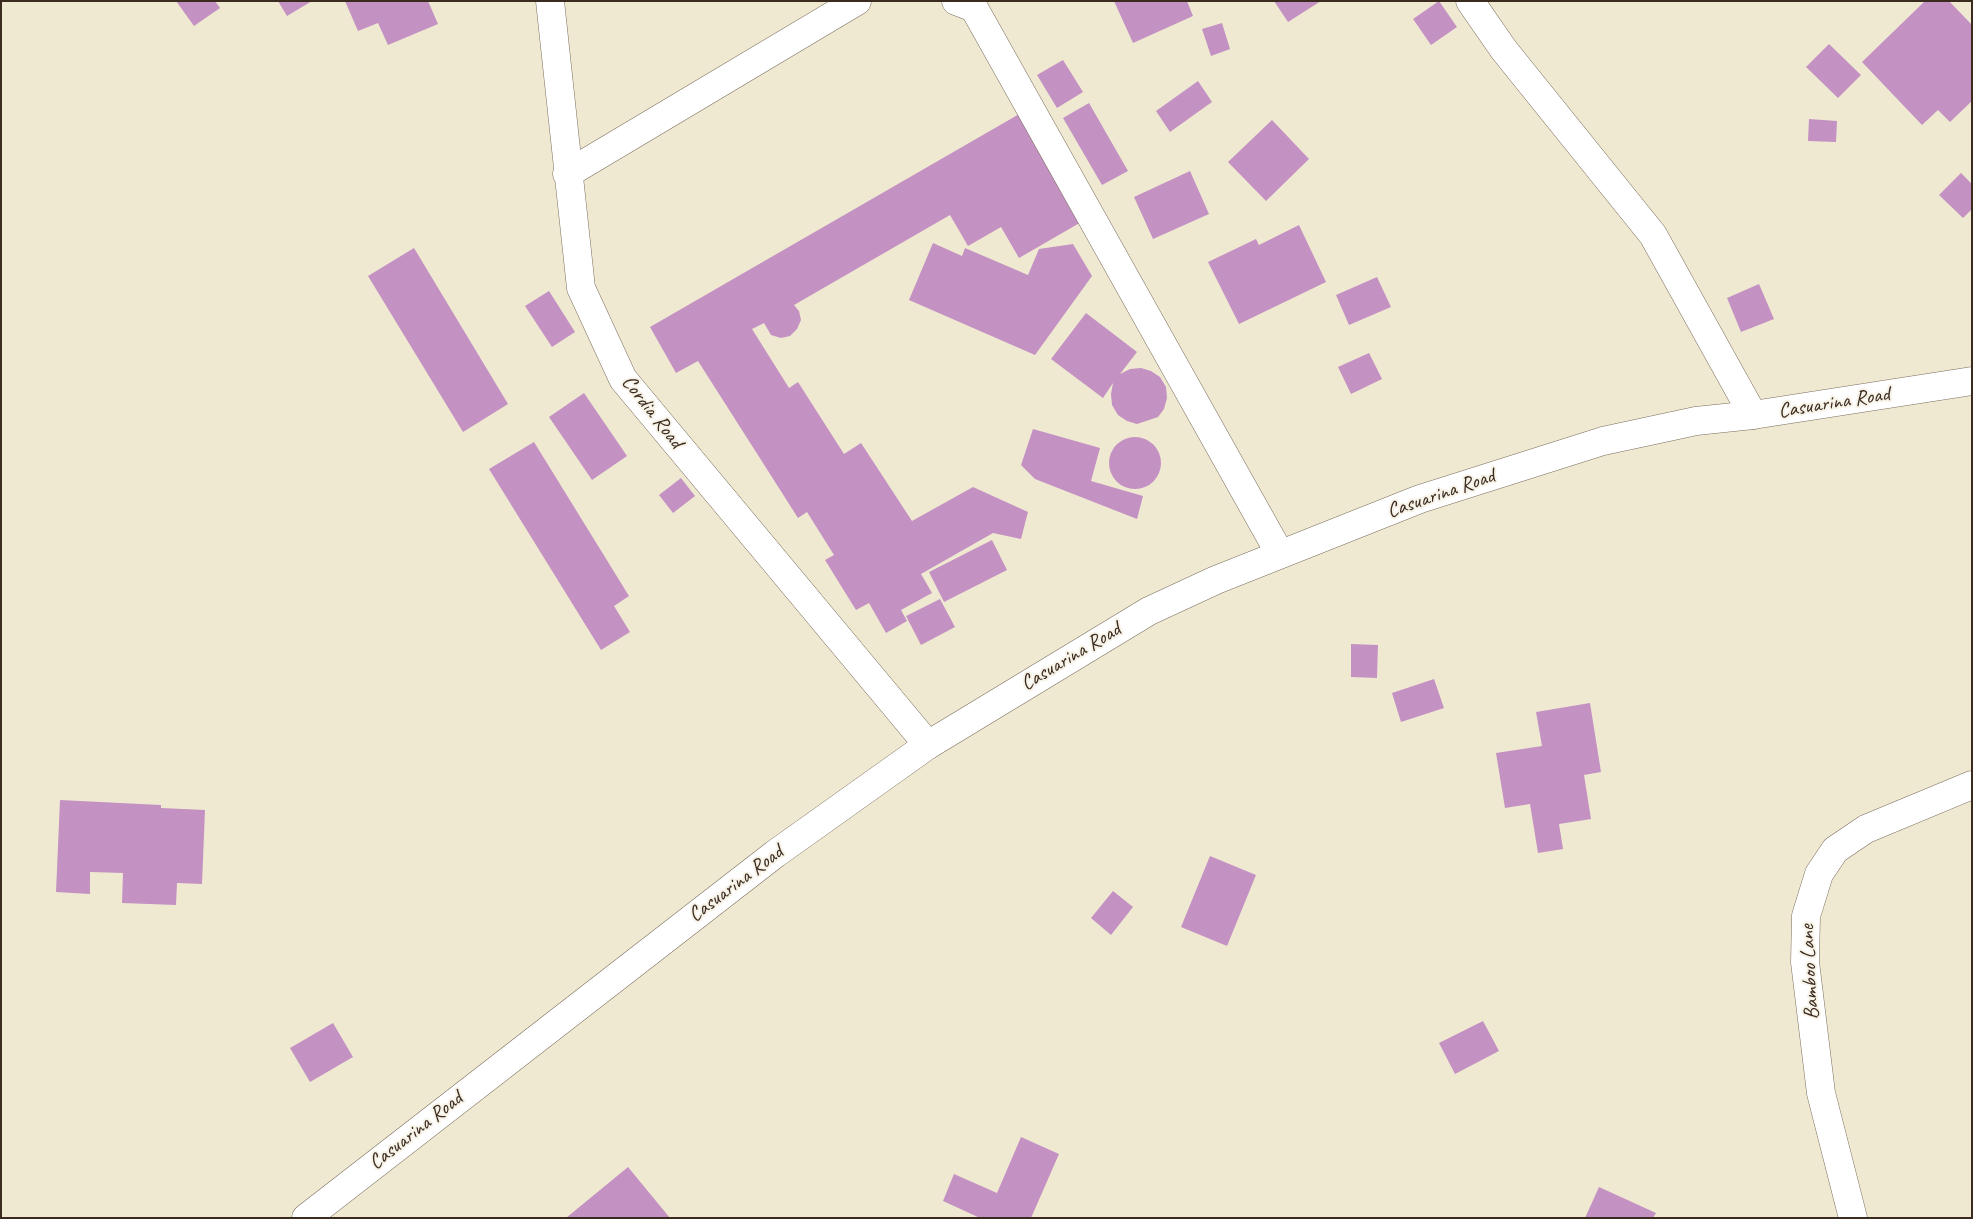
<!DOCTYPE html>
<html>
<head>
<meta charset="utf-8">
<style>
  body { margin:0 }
  #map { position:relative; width:1973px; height:1219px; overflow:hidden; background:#efe9d2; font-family:Caveat,sans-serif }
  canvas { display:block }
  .frame { position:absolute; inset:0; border:2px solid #3b2a1e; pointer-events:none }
</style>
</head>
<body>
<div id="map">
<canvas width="1973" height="1219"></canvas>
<div class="frame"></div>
</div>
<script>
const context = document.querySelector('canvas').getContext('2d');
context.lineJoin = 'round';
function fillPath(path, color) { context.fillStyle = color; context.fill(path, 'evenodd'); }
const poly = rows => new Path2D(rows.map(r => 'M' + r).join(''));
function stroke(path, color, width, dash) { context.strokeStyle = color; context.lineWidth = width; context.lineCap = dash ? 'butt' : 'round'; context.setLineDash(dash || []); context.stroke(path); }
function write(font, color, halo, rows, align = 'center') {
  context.font = font + ' Caveat,sans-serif'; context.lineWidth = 4; context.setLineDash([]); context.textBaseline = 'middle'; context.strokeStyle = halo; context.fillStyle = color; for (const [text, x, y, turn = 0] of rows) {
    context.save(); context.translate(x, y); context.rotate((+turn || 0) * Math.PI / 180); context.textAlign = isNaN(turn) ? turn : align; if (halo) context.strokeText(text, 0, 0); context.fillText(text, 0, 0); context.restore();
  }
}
fillPath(poly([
  [176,1,215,1,220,8,194,26],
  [278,1,312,1,287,16],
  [345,1,428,1,438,24,388,45,378,23,358,31],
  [1114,1,1187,1,1193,16,1133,43],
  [1274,1,1321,1,1288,22],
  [1439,1,1457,27,1431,45,1413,19],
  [1925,1,1949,1,1972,25,1972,101,1950,122,1938,110,1922,125,1862,62],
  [1222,23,1230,49,1211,56,1202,29],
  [1829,44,1861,75,1838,98,1806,67],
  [1063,60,1083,92,1057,108,1037,75],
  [1198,81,1212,102,1170,132,1156,111],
  [1089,103,1128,171,1102,185,1063,118],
  [1021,113,1083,221,1019,258,1001,227,968,246,950,215,794,305,799,311,801,320,797,329,790,336,781,338,771,335,764,323,752,329,789,388,798,382,844,454,861,443,912,521,973,487,1028,512,1021,539,993,533,921,574,932,593,901,610,907,621,886,633,869,603,856,610,825,560,834,555,807,512,798,518,698,361,676,373,650,327],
  [1809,119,1837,121,1836,142,1808,141],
  [1272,120,1309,159,1266,201,1228,162],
  [1190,171,1209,214,1153,239,1134,197],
  [1961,173,1972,184,1972,209,1963,218,1939,195],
  [1299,225,1326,282,1239,324,1208,262,1256,239,1259,245],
  [933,243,962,256,965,248,1028,275,1039,249,1073,244,1092,276,1035,355,909,300],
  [414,248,508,404,463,432,368,276],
  [1377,277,1391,307,1349,325,1336,295],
  [1759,284,1774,319,1741,332,1727,298],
  [549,291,575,332,552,347,525,306],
  [1086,313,1137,352,1120,374,1130,369,1141,368,1151,371,1160,377,1166,387,1167,398,1164,409,1158,417,1137,424,1127,421,1118,415,1112,405,1111,394,1113,383,1103,398,1051,359],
  [1369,353,1382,379,1351,394,1338,367],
  [584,393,627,456,592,480,549,417],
  [1033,429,1100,448,1091,481,1143,496,1137,519,1035,479,1021,465],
  '1109 463a26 26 0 1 1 52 0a26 26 0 1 1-52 0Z',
  [534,442,629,596,614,606,630,632,601,650,489,469],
  [681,478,695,496,673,513,659,495],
  [992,540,1007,570,944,602,929,572],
  [940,599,955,627,921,645,906,616],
  [1351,644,1378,645,1377,678,1351,677],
  [1434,679,1444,708,1401,722,1392,693],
  [1590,703,1601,772,1584,775,1591,819,1559,824,1563,849,1538,853,1530,804,1505,808,1496,753,1542,746,1536,712],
  [60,800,161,805,161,808,205,810,202,884,177,883,176,905,122,903,123,873,90,872,90,894,56,892],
  [1210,856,1256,875,1227,946,1181,927],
  [1113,891,1133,907,1111,935,1091,918],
  [1483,1021,1499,1051,1455,1074,1439,1043],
  [333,1023,353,1057,310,1082,290,1048],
  [1021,1137,1059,1154,1031,1218,980,1218,943,1201,954,1174,997,1193],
  [628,1167,670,1218,566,1218],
  [1599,1187,1656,1213,1653,1218,1585,1218]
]), '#c491c3');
const minor = poly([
  [550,1,581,288,623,379,928,745],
  [956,1,974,8,1280,554],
  [1470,1,1504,50,1653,235,1753,415],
  [567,174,857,1],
  [1853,1218,1821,1093,1805,962,1806,916,1819,874,1835,850,1866,829,1972,785]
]);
const tertiary = poly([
  [306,1218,775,854,928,745,1149,611,1216,580,1420,499,1603,441,1696,421,1753,415,1972,381]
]);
stroke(minor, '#7a6d5d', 29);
stroke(tertiary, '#7a6d5d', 29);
stroke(minor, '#fff', 28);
stroke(tertiary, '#fff', 28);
write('21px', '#3b2a1e', '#f7f3e8', [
  ["Casuarina Road",1834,403,-9],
  ["Cordia Road",652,412,52],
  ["Casuarina Road",1441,494,-19],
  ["Casuarina Road",1071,657,-31],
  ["Casuarina Road",736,884,-37],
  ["Bamboo Lane",1810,972,-93],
  ["Casuarina Road",416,1131,-38]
]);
</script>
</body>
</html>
